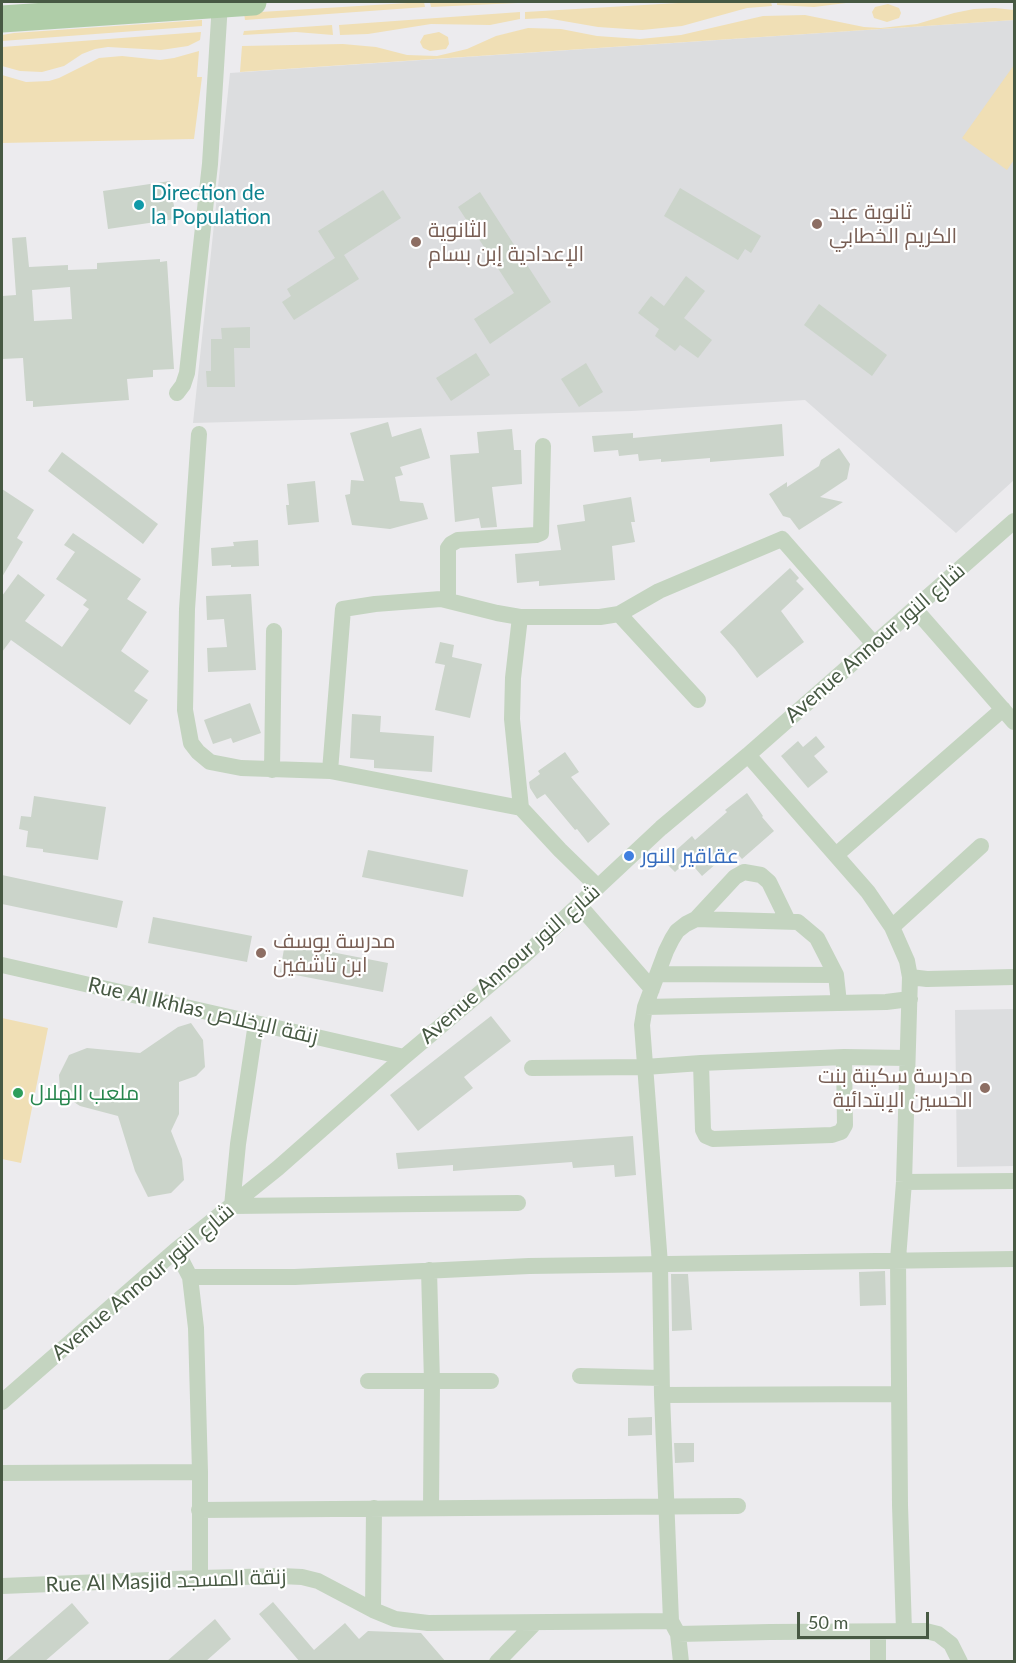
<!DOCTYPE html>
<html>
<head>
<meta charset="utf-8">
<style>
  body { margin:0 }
  #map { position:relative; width:1016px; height:1663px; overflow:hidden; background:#ecebee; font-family:Lato,sans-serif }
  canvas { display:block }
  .frame { position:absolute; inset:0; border:3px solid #475943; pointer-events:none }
  .scale { position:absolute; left:797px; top:1612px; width:132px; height:27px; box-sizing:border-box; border:3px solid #475943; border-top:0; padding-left:8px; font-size:18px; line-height:21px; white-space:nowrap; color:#475943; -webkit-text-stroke:4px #fff; paint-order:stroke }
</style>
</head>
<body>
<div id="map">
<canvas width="1016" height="1663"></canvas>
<div class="frame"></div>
<div class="scale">50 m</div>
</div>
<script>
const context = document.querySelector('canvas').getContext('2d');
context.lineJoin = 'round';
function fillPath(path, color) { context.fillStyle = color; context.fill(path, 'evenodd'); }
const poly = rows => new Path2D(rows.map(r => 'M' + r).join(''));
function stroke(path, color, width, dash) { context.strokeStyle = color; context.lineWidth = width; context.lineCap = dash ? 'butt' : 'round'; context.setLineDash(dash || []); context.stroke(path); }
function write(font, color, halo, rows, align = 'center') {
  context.font = font + ' Lato,Cairo,sans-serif'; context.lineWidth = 4.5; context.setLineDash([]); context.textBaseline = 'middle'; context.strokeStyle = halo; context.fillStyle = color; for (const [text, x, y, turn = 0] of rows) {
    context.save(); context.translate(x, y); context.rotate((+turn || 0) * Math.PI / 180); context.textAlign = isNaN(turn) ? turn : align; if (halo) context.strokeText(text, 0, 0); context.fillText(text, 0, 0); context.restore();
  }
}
fillPath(poly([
  [1014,20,1014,480,956,533,805,400,632,411,193,423,230,73],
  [1014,1009,1014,1166,957,1167,955,1010]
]), '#dcdddf');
fillPath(poly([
  [424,2,425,7,245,20,244,13],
  [430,2,539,2,431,7],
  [695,2,771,2,772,6,747,8,682,26,642,30,598,27,546,18,525,19,525,12],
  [777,2,854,2,814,7,777,5],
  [888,4,899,8,901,13,899,18,887,22,874,18,872,12,875,7],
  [995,8,1014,10,1014,20,240,72,242,46,343,44,376,47,407,55,437,56,467,49,496,36,528,28,561,29,597,36,640,39,681,35,763,16,805,15,864,27,881,28,917,24,954,13,974,9],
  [520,12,520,19,490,25,431,24,368,34,340,35,339,25],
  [202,20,202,26,2,41,2,35,14,33],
  [332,25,333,35,296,32,243,35,244,31],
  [201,32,200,40,188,46,161,50,108,47,95,49,82,54,64,66,42,72,20,71,2,66,2,47],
  [439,32,448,37,449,44,446,49,430,51,423,48,420,42,424,35],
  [199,51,197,77,202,77,194,139,2,143,2,75,26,82,49,81,59,78,99,58,122,56,160,60,174,58],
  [1014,65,1014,160,1007,170,962,138],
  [2,1018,48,1028,21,1163,2,1159]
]), '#f0dfb5');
fillPath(poly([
  [170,181,176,219,108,229,103,191],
  [680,188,761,236,751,253,745,249,738,260,664,216],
  [383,190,401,218,344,255,359,279,294,320,282,302,291,296,287,289,335,258,318,231],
  [480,192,551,302,490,344,474,319,514,293,458,207],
  [26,237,29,267,68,265,68,270,97,269,97,263,160,259,160,262,167,261,174,369,153,370,153,377,127,379,129,400,33,407,33,401,26,401,23,358,2,359,2,296,16,295,12,238],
  [70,287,72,319,34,321,32,290],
  [686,276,705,291,684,318,712,340,698,358,680,345,675,351,655,336,659,329,638,313,651,296,664,306],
  [819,304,887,355,872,376,804,325],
  [250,327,250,348,234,348,235,387,207,387,206,371,211,371,211,339,222,339,221,328],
  [476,353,490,375,451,401,436,378],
  [586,363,603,392,579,407,561,379],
  [388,422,392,437,421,428,430,458,400,467,403,475,395,477,400,501,423,503,428,519,390,529,352,525,345,495,350,494,351,480,364,481,350,433],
  [782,424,784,456,710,462,710,458,661,462,661,459,639,461,638,454,619,456,618,450,594,452,592,436,633,433,633,438],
  [512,429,514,450,521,450,522,484,492,487,497,527,481,528,479,518,455,522,450,455,479,453,477,432],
  [839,448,850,464,847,479,820,497,843,502,799,530,790,518,783,516,769,494,787,482,787,487,819,466,821,460],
  [62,452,158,524,143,544,48,471],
  [315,481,319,522,288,525,286,505,289,505,287,484],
  [2,489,34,510,17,538,23,542,2,577],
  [631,497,635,522,631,522,635,542,612,546,615,580,539,586,539,581,517,583,515,554,561,550,557,525,585,521,583,505],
  [73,533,141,579,127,599,147,612,121,651,149,671,134,691,148,700,130,725,11,640,2,652,2,596,18,574,45,595,25,621,62,647,89,609,83,605,87,600,56,579,75,552,64,545],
  [258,540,259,566,231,567,231,565,212,566,211,548,234,546,233,542],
  [790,568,799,578,796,581,804,589,781,611,804,642,757,678,735,649,720,632],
  [251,594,256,670,208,672,207,648,227,647,224,619,207,620,206,596],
  [440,642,454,645,452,657,482,664,470,718,435,710,445,665,435,663],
  [250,703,261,733,233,743,231,738,213,744,204,720],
  [352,714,381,716,380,732,434,736,432,772,374,768,374,760,350,758],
  [816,736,825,747,814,756,828,772,808,788,781,756,798,741,803,747],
  [565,752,579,772,571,777,610,824,588,843,577,829,575,830,545,794,537,799,530,788,529,782,540,774,538,771],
  [747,793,763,816,762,817,774,831,742,859,733,849,702,876,688,860,675,872,664,861,692,836,695,840,727,812,725,810],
  [34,796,106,807,98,860,43,852,43,849,26,847,28,831,19,829,21,816,31,817],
  [368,850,468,870,463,897,362,877],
  [2,875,123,901,117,928,2,904],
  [153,917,252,936,247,962,148,943],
  [285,943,388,963,383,992,280,972],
  [491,1016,511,1041,464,1077,473,1088,418,1131,390,1095],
  [191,1023,203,1040,205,1067,196,1076,179,1082,179,1114,171,1131,182,1159,184,1180,171,1193,148,1197,135,1171,118,1116,80,1106,60,1093,59,1075,69,1055,87,1048,140,1053,178,1027],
  [633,1136,636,1175,615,1177,614,1165,573,1168,572,1162,453,1171,453,1165,398,1169,396,1153],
  [885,1271,886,1305,860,1306,859,1272],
  [671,1274,688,1274,692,1330,672,1331],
  [652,1417,652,1435,628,1436,628,1418],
  [674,1443,694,1443,694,1462,675,1463],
  [273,1602,314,1650,345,1623,359,1639,368,1631,421,1633,446,1662,300,1662,259,1614],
  [72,1603,89,1623,44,1662,4,1662],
  [215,1619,231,1639,205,1662,166,1662]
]), '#cbd4ca');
stroke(poly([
  [177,393,183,385,187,373,210,164,220,3],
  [199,434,187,609,185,710,191,743,198,752,210,762,241,768,330,771,521,808],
  [448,600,448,548,451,544,458,540,536,535,541,533,543,446],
  [915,609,1014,722],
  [619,614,698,700],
  [520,617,513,678,512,719,521,808,560,850,598,887],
  [748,755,868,892,892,927,907,961,910,977,904,1182,898,1259,900,1505,904,1631],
  [272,770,274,631],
  [330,771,343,609,375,604,441,599,497,613,520,617,600,617,619,614,659,591,782,539,874,644],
  [836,855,1003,709],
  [579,905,652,989],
  [696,919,735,877,744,872,761,875,769,882,788,921],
  [892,927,981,846],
  [2,965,404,1057],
  [658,974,836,975,839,1003],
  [910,977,927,979,1014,977],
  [645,1007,886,1002,910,999],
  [256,1023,238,1144,232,1206,518,1203],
  [844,1057,845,1125,841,1132,832,1135,713,1139,706,1136,703,1130,701,1063,844,1057,907,1058],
  [532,1068,645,1067,701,1063],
  [904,1182,1014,1181],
  [176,1250,190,1277,196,1328,200,1472,200,1578],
  [429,1270,432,1382,431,1508],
  [190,1277,295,1277,529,1266,1014,1259],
  [580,1376,661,1378],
  [368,1381,491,1381],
  [662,1395,899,1394],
  [2,1402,176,1250,278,1168,404,1057,525,955,661,828,748,755,1014,521],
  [2,1473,200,1472],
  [199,1510,738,1506],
  [2,1586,200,1578,281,1576,302,1577,318,1581,373,1610,395,1619,428,1623,671,1621,678,1634,770,1632,926,1631,938,1634,951,1644,960,1662],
  [373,1610,374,1508],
  [671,1621,662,1395,660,1264,642,1025,645,1007,666,951,672,939,677,931,686,924,696,919,798,922,817,938,836,975],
  [678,1634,681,1662],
  [497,1662,535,1623],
  [878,1662,878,1632]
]), '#c4d4c0', 16);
stroke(poly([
  [2,19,253,2]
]), '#afcda8', 27);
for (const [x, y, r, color] of [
  [139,205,6,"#0f9aa8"],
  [817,224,6,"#8d6e63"],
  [416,242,6,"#8d6e63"],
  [629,856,6,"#3f7fe0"],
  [261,953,6,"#8d6e63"],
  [985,1088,6,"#8d6e63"],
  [18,1093,6,"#2e9e5b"]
]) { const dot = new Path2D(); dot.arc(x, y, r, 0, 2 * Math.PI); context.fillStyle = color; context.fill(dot); stroke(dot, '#fff', 2); }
write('21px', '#0d838f', '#fff', [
  ["Direction de",151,193],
  ["la Population",151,217]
], 'left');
write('21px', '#785e54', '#fff', [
  ["ثانوية عبد",829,212],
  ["الكريم الخطابي",829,236],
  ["الثانوية",428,230],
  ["الإعدادية إبن بسام",428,254],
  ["مدرسة يوسف",273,941],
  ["ابن تاشفين",273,965],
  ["مدرسة سكينة بنت",973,1076,"right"],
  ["الحسين الإبتدائية",973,1100,"right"]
], 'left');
write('21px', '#475943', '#fff', [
  ["Avenue Annour شارع النور",875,643,-41],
  ["Avenue Annour شارع النور",510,964,-41],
  ["Rue Al Ikhlas زنقة الإخلاص",203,1011,13],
  ["Avenue Annour شارع النور",143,1282,-40],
  ["Rue Al Masjid زنقة المسجد",166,1581,-2]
]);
write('21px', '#366cbe', '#fff', [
  ["عقاقير النور",641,856]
], 'left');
write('21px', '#27864d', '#fff', [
  ["ملعب الهلال",30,1093]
], 'left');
</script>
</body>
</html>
